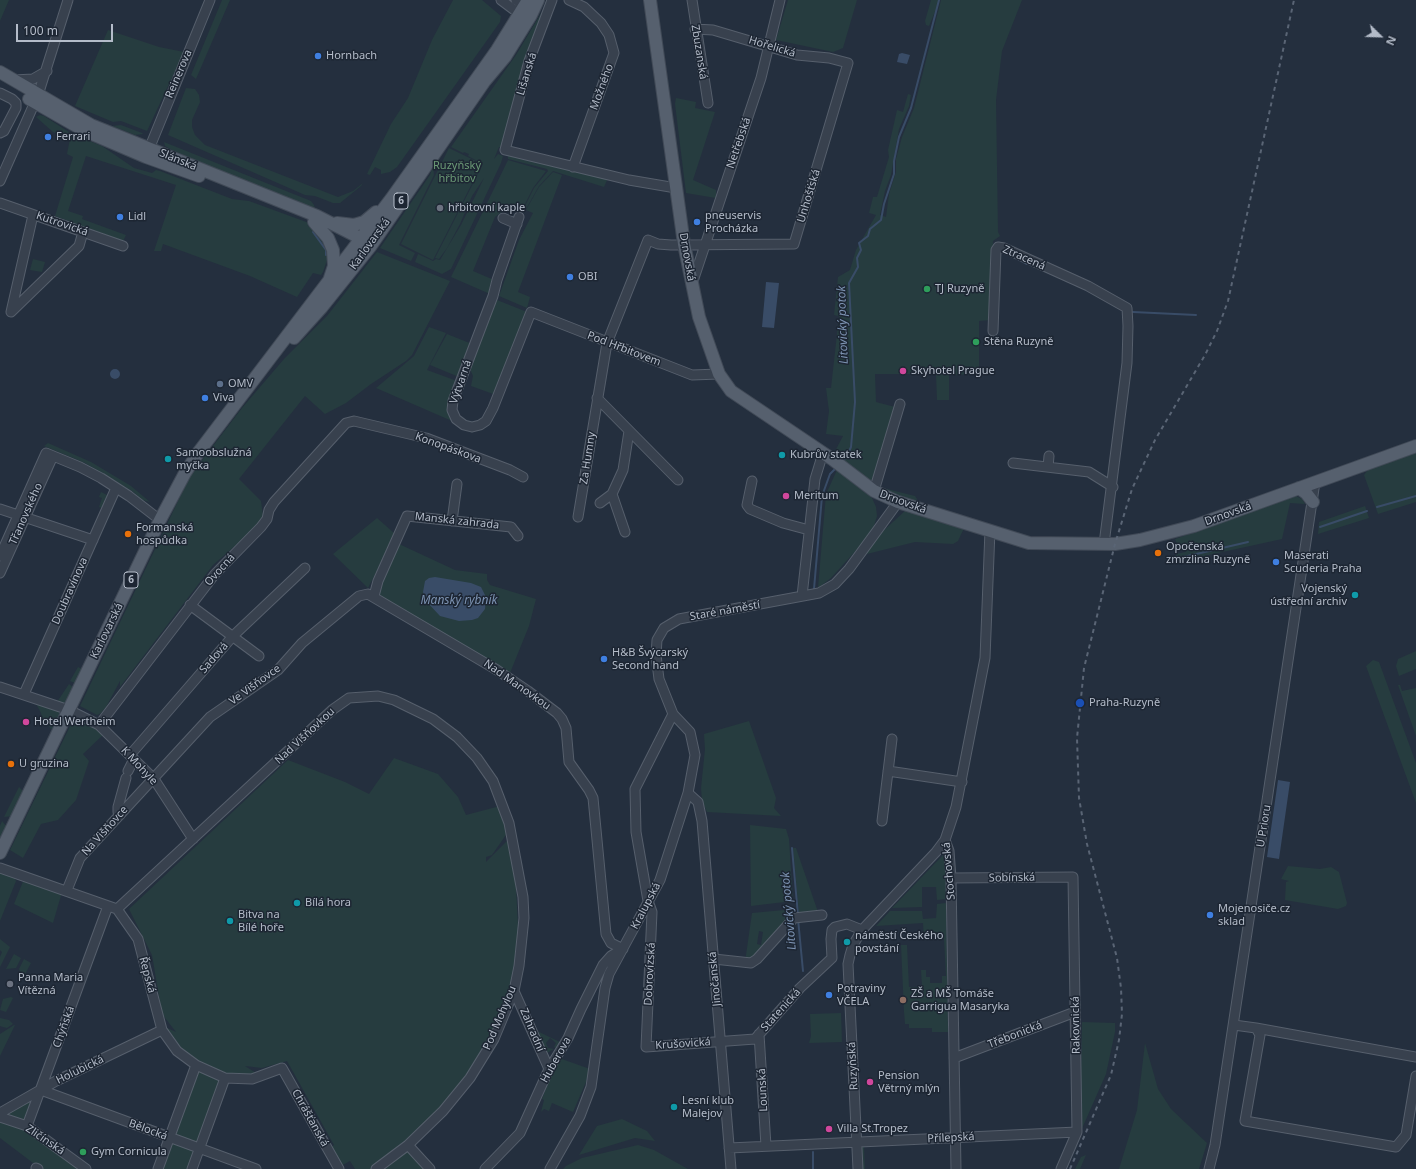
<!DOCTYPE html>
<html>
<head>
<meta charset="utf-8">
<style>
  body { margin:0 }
  #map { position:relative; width:1416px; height:1169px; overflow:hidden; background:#242f3e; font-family:"Noto Sans",sans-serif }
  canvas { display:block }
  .north { position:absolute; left:1360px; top:16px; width:40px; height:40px; -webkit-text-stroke:3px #1d2633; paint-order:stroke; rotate:113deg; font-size:11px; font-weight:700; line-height:16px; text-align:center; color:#b4bcc9 }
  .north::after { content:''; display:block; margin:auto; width:14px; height:18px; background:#b4bcc9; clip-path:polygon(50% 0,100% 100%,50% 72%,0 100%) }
  .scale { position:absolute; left:16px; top:24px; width:97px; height:18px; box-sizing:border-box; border:2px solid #b4bcc9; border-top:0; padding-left:5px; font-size:12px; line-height:14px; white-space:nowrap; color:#b4bcc9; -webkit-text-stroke:3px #1d2633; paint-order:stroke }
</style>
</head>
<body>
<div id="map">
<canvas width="1416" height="1169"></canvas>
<div class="north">N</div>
<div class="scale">100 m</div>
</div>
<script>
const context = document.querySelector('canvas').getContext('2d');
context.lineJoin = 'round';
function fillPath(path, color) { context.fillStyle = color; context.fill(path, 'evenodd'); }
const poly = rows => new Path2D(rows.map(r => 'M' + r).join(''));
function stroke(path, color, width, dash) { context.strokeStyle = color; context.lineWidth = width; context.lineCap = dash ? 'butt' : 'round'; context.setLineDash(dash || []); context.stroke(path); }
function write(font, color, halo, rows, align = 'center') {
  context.font = font + ' "Noto Sans",sans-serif'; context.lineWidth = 3; context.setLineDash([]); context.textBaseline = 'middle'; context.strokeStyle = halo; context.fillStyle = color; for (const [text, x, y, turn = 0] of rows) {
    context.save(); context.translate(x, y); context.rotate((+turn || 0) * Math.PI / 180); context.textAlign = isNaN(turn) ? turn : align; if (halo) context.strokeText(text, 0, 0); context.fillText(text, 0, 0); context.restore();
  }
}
fillPath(poly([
  [0,0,9,0,0,21],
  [222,0,230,0,196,79,191,75],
  [453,0,482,0,501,16,500,22,397,167,390,172,381,174,381,170,375,167,370,175,367,174,391,124,408,98,432,40],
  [549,0,503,148,499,147,494,159,498,154,503,156,501,163,451,269,442,274,415,262,418,254,433,261,436,259,440,260,461,225,484,178,472,196,460,224,447,248,439,259,435,258,483,164,468,156,469,154,464,152,463,153,451,147,516,55],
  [788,0,857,0,843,48,833,52,776,40],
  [931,0,940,0,929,26,926,25,925,21],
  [941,0,1022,0,1002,51,996,100,998,232,1000,236,993,241,991,320,979,321,979,374,949,375,949,400,937,400,936,374,875,374,876,402,895,407,873,481,870,481,834,453,843,436,826,434,829,411,826,388,831,388,839,316,834,315,838,277,850,270,856,250,876,215,869,213,873,197,877,197,889,157,888,150,897,110,903,112,908,94,911,95,909,106,899,129,891,175,885,191,880,215,886,217,889,194,896,172,896,159,902,137,914,108],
  [108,30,159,47,184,52,147,131,121,121,113,122,75,106],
  [186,88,195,89,199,95,200,102,192,120,192,127,195,135,205,145,338,197,353,191,363,183,361,186,340,203,333,203,315,196,305,195,168,135],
  [676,98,696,102,695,108,715,112,693,180,716,190,716,198,686,193,675,104],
  [40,115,44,116,72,134,102,146,134,168,152,173,156,170,160,171,232,199,249,201,309,223,308,226,315,231,327,248,327,260,323,272,321,275,313,273,297,297,250,276,163,244,161,251,154,251,176,185,86,156,68,211,83,216,82,219,126,235,123,241,55,216,73,157,67,154,70,139,53,132,36,117],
  [121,125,142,133,143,134,135,135,112,126],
  [164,142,311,201,314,205,315,210,220,173,203,163,172,150,165,146],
  [449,148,482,164,433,260,401,244],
  [508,153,608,178,604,187,553,171,539,186,526,209,524,208,534,188,548,171,547,169,508,159],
  [508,160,546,171,533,188,523,208,512,204,495,217,473,271,494,280,490,294,451,277],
  [433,166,434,175,399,245,415,253,411,261,380,248,430,175],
  [553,172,562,175,518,292,530,297,527,308,499,296,519,240,533,213,526,210,539,187],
  [377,252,450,281,412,355,406,361,371,384,346,403,325,414,305,396,239,479,261,501,263,516,258,526,213,565,120,687,120,681,106,707,101,713,97,715,80,706,190,476,242,408,284,359,327,316],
  [33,259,45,262,42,272,30,270],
  [497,300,527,312,496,395,471,386,473,376,470,369],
  [429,327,446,333,427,370,457,381,448,408,452,421,376,388,414,356],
  [447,334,472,344,459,377,430,365],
  [48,443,91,462,131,486,150,502,142,500,132,491,85,463,44,446],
  [1416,451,1416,502,1378,514,1364,475,1370,467],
  [837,470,872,498,876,507,877,516,874,526,860,546,831,578,818,588,826,494],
  [879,487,915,496,917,499,916,503],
  [101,492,109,496,104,509,99,507,102,498,99,497],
  [1296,496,1302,499,1305,504,1290,503,1282,539,1177,562,1176,554,1186,552,1184,546,1178,547,1175,539],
  [1365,506,1369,518,1318,534,1319,522],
  [906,510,964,528,958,541,953,544,915,542,863,555,881,533],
  [377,518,394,533,387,551,368,588,333,554],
  [399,544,455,570,487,574,487,580,490,585,536,599,529,626,510,673,377,594],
  [1416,651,1416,669,1399,676,1396,666,1398,659],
  [1373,660,1379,662,1416,763,1416,803,1366,666],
  [78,667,84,670,77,684,70,681],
  [69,684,74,688,66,703,57,702],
  [1398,685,1400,685,1402,691,1416,688,1416,736],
  [35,702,58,711,60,714,55,729,51,729,48,725,43,724,41,713],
  [74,718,99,729,103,735,83,754,89,761,76,800,58,820,41,824,23,858,10,850],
  [749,721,776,798,774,808,781,816,707,812,702,801,701,788,705,749,704,734],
  [394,758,438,774,458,797,466,815,500,806,508,832,492,855,486,857,486,862,509,839,515,869,519,944,514,984,487,1047,458,1092,414,1136,372,1169,355,1169,350,1161,341,1166,330,1148,334,1145,287,1061,262,1068,245,1066,256,1073,249,1075,230,1074,194,1062,178,1048,165,1027,176,1032,162,1014,152,955,129,909,288,760,345,782,369,794],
  [19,787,24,792,13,816,4,817],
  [2,821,7,827,0,841,0,826],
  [750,825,786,829,789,839,793,901,751,906],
  [793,848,796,848,818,912,799,914],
  [943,855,945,857,946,899,937,900,936,887,922,887,922,907,892,908],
  [1288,866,1320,869,1331,867,1339,872,1347,903,1346,906,1338,909,1285,900,1286,882,1289,881,1281,879],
  [0,871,13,876,16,881,0,921],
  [24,879,62,892,53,923,14,904],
  [946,903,948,1032,932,1032,932,1028,909,1028,909,1024,905,1024,904,1012,901,945,907,945,909,987,922,987,921,970,926,970,926,977,930,977,930,983,942,983,942,976,946,976,944,939,940,940,940,933,928,934,928,940,924,940,923,923,876,926,890,911,922,911,923,919,936,918,937,904],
  [784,910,790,918,754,959,745,962,752,913],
  [759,931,763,932,761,945,757,944],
  [0,939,10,947,0,967,0,957,2,952,0,950],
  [14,954,21,958,16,968,6,969],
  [24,959,31,963,23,978,19,969],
  [11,997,13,998,6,1012,0,1010,3,999],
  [841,1013,842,1042,809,1043,811,1036,810,1014],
  [0,1018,9,1020,13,1024,7,1028,3,1027,0,1026],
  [1082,1022,1115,1023,1115,1032,1106,1074,1069,1158,1080,1130],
  [14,1025,15,1025,0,1056,0,1034],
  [537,1031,562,1043,558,1049,554,1047,556,1043,550,1038,546,1043,548,1048,554,1049,547,1053],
  [1145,1043,1158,1089,1171,1109,1207,1143,1199,1169,1119,1169,1137,1110],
  [559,1058,590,1069,586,1082,573,1112,552,1103,549,1111,544,1109,541,1112,544,1100,542,1099,553,1070],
  [197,1071,222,1080,197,1145,174,1136],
  [27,1101,31,1104,25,1121,8,1116,8,1113],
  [622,1119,647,1131,655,1141,635,1138,579,1155,597,1126],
  [0,1121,30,1131,79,1169,41,1169,0,1138],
  [172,1142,195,1151,188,1169,162,1169],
  [638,1145,654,1150,688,1169,563,1169,566,1166,582,1158],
  [864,1145,865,1169,862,1169,861,1149],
  [406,1149,423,1169,381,1169],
  [1086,1155,1080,1169,1075,1169,1081,1157]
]), '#263c3f');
fillPath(poly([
  [902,53,910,55,907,64,897,62,899,54],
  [766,282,779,283,774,328,762,327],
  '110 374a5 5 0 1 1 10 0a5 5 0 1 1-10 0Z',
  [435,577,471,583,481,587,486,597,485,609,478,618,472,620,459,621,440,616,426,601,423,592,425,581,429,578],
  [1278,780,1290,782,1279,859,1267,857]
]), '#394c67');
stroke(poly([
  [313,232,326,250,326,255],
  [1016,258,1027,264],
  [1133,312,1196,315],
  [842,462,847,456,851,447,855,402,849,283,858,267,857,258,861,250,859,243,868,236,870,229,881,220,884,204,894,174,894,161,899,137,911,108,939,0],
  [1377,507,1416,496],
  [1320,527,1367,511],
  [1179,558,1248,542],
  [814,589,822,496,830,474,836,468],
  [792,848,798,915],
  [798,919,803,971],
  [813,1152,813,1169]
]), '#394c67', 2);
const minor = poly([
  [501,0,513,9,525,15],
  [516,0,525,6,528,11],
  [552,0,529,61,505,150,629,180,676,188],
  [569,0,584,7,601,23,609,35,614,53,573,167],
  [692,0,708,103],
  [14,80,33,79,47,71],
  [0,93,12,99,16,103,16,108,4,131,0,133],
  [147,154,210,0],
  [0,181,38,95,68,0],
  [0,203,123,246],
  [519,217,497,280,493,296,453,401,452,410,456,419,464,425,472,427,480,425,486,421,493,408,531,312,692,375,719,374],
  [503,218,517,224],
  [692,284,761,78,780,0],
  [11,312,79,246,83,232],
  [11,312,33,215],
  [993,331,996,250,998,247,1004,248,1088,286,1127,308,1128,326,1127,363,1104,544],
  [597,398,678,480],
  [1013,463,1089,472,1113,487],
  [1048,467,1049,456],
  [752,481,747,505,750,509,783,523,809,530],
  [874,491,900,404],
  [600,503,612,494],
  [0,509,93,540],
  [578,517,607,343,648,240,658,244,671,245,794,244,848,63,829,58,797,55,713,30,695,29],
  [452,521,457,484],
  [625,532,612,494,623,470,629,431],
  [0,556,46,453,80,467,101,478,129,496,160,520],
  [0,573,53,456],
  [374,596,378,581,407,516,511,527,518,536],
  [802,596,815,479,823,453],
  [190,605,259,656],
  [0,687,69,710,99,725,154,779,193,839],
  [24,694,116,488],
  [673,714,635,789,636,832,648,901,652,912,646,1047,755,1039,800,988,832,958],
  [99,725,215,574,261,527,267,519,269,510,274,502,346,423,354,421,426,438,510,470,523,477],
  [130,755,233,636,305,568],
  [128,771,134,759],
  [888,771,962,782],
  [688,793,698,802,702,821,731,1169],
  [120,815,118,812,118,807,126,778],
  [882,821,892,739],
  [945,840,949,851,951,878,956,1169],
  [0,868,117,909,138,939,162,1030,177,1051,196,1065,225,1078,252,1079,282,1068,339,1169],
  [951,878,1073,877,1077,1132,1061,1169],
  [67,890,80,858,210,717,278,670,302,643,359,596,368,594,497,670,528,691,557,713,562,719,566,728,569,762,589,790,593,798,606,934,611,943,623,949],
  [117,909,332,710,349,698,378,696,394,700,433,719,457,737,477,758,493,781,509,823,523,897,524,918,519,966,514,991,494,1039,470,1078,443,1111,408,1145,376,1169],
  [832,958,831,939,832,930,835,927,847,924,862,930],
  [714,959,751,963,757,959,794,918,822,915],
  [514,991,549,1069],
  [1234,1025,1256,1028,1260,1035,1245,1121,1396,1147,1406,1135,1416,1076],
  [1256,1028,1416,1057],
  [759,1034,766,1146],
  [954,1058,1075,1012],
  [41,1090,256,1169],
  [0,1113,56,1081,162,1030],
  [0,1117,27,1126,86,1169],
  [27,1126,108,906],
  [408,1145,430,1169],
  [729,1148,1077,1132],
  [36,1168,38,1169],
  [158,1169,196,1065],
  [192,1169,225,1078],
  [485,1169,520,1133,549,1069,568,1038,581,1009,603,965,611,956,622,949],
  [550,1169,580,1116,591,1087,605,988,609,974,660,880,688,793,695,755,690,732,673,714,659,679,656,655,657,640,664,628,679,619,819,593,835,584,849,569,898,502],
  [858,1169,848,964,850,955,853,945,862,930,936,852,945,840,956,807,985,658,990,530],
  [1209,1169,1215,1145,1315,482]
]);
const major = poly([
  [650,0,684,244,699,317,719,374,731,391,832,459,874,491,898,502,1029,543,1115,544,1140,540,1194,526,1416,446],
  [0,72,91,125,317,216,362,239,367,244],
  [29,99,85,131,146,157,199,176],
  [314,222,328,238,333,250,334,266,330,278],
  [337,223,354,225,364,222,376,212],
  [294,338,322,307,370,247,484,82,505,57,531,15,538,0],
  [1299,488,1306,493,1313,502],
  [0,853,160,520,185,473,198,453,391,199,497,50,528,0]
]);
stroke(minor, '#565f6c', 11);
stroke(major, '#414a57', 14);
stroke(minor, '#38414e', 9);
stroke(major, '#56606e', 12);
stroke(poly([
  [1070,1169,1111,1075,1119,1040,1122,1014,1121,988,1117,958,1087,844,1079,798,1077,738,1084,668,1115,544,1132,489,1155,440,1205,355,1217,331,1228,301,1294,0]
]), '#5a6575', 2, [4, 4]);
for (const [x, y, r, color] of [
  [318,56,4,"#3f7fe0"],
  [48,137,4,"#3f7fe0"],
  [440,208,4,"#6b7280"],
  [120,217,4,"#3f7fe0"],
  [697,222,4,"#3f7fe0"],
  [570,277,4,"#3f7fe0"],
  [927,289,4,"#2e9e5b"],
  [976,342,4,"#2e9e5b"],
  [903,371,4,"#d1479c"],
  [220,384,4,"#5c6f8a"],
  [205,398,4,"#3f7fe0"],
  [782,455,4,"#0f9aa8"],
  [168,459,4,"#0f9aa8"],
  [786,496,4,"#d1479c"],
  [128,534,4,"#e8710a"],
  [1158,553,4,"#e8710a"],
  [1276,562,4,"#3f7fe0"],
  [1355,595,4,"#0f9aa8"],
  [604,659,4,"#3f7fe0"],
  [1080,703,5,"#1a4fb4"],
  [26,722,4,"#d1479c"],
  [11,764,4,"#e8710a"],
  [297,903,4,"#0f9aa8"],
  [1210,915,4,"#3f7fe0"],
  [230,921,4,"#0f9aa8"],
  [847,942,4,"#0f9aa8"],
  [10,984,4,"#6b7280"],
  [829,995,4,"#3f7fe0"],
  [903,1000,4,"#8d6e63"],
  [870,1082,4,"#d1479c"],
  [674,1107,4,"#0f9aa8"],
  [829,1129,4,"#d1479c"],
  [83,1152,4,"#2e9e5b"]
]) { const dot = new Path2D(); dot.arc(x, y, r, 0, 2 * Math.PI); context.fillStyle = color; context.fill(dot); stroke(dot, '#1d2633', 1.5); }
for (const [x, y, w] of [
  [401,201,14],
  [131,580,14]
]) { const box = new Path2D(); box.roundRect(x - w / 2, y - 8, w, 16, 3); context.fillStyle = '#1d2633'; context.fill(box); stroke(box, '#b4bcc9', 1); }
write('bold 10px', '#b4bcc9', null, [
  ["6",401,201],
  ["6",131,580]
]);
write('11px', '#b4bcc9', '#1d2633', [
  ["Hořelická",772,47,17],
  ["Zbuzanská",699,52,81],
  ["Reinerova",179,74,-67],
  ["Lišanská",527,74,-73],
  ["Možného",602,87,-70],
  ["Netřebská",739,143,-71],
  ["Slánská",178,160,22],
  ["Unhošťská",809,196,-73],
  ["Kutrovická",62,224,19],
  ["Karlovarská",370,244,-54],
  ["Drnovská",687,257,80],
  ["Ztracená",1024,258,24],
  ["Pod Hřbitovem",624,349,21],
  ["Výtvarná",461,382,-71],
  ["Konopáskova",448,448,20],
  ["Za Humny",588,458,-81],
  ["Drnovská",903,502,20],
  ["Třanovského",26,514,-66],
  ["Drnovská",1228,514,-20],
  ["Manská zahrada",457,521,6],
  ["Ovocná",220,570,-48],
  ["Doubravínova",70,591,-66],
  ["Staré náměstí",725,611,-10],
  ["Karlovarská",107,631,-64],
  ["Sadová",214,658,-49],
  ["Ve Višňovce",255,685,-36],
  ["Nad Manovkou",517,685,35],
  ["Nad Višňovkou",305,736,-43],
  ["K Mohyle",139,766,47],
  ["U Prioru",1264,826,-81],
  ["Na Višňovce",105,831,-48],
  ["Stochovská",949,871,-95],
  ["Sobínská",1012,878,-1],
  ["Kralupská",646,906,-62],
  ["Dobrovízská",650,974,-87],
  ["Řepská",147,975,75],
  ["Jinočanská",715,979,-95],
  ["Statenická",781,1010,-48],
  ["Pod Mohylou",500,1018,-67],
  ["Rakovnická",1076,1025,-91],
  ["Chýňská",64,1027,-70],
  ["Zahradní",532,1030,67],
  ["Třebonická",1015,1035,-21],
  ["Krušovická",683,1044,-4],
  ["Huberova",556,1060,-61],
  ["Ruzyňská",853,1066,-93],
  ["Holubická",80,1070,-26],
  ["Lounská",763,1090,-93],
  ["Chrášťanská",310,1118,61],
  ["Bělocká",148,1130,20],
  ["Přílepská",951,1138,-3],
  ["Zličínská",45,1140,34]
]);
write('11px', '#b4bcc9', '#1d2633', [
  ["Hornbach",326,56],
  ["Ferrari",56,137],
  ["hřbitovní kaple",448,208],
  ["pneuservis",705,216],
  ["Procházka",705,229],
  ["Lidl",128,217],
  ["OBI",578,277],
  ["TJ Ruzyně",935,289],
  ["Stěna Ruzyně",984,342],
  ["Skyhotel Prague",911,371],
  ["OMV",228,384],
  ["Viva",213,398],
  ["Samoobslužná",176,453],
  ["myčka",176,466],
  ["Kubrův statek",790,455],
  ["Meritum",794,496],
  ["Formanská",136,528],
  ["hospůdka",136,541],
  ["Opočenská",1166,547],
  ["zmrzlina Ruzyně",1166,560],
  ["Maserati",1284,556],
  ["Scuderia Praha",1284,569],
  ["Vojenský",1347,589,"right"],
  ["ústřední archiv",1347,602,"right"],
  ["H&B Švýcarský",612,653],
  ["Second hand",612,666],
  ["Praha-Ruzyně",1089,703],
  ["Hotel Wertheim",34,722],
  ["U gruzina",19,764],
  ["Bílá hora",305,903],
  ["Mojenosiče.cz",1218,909],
  ["sklad",1218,922],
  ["Bitva na",238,915],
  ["Bílé hoře",238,928],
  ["náměstí Českého",855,936],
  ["povstání",855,949],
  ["Panna Maria",18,978],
  ["Vítězná",18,991],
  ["Potraviny",837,989],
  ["VČELA",837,1002],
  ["ZŠ a MŠ Tomáše",911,994],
  ["Garrigua Masaryka",911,1007],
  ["Pension",878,1076],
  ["Větrný mlýn",878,1089],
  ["Lesní klub",682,1101],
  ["Malejov",682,1114],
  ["Villa St.Tropez",837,1129],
  ["Gym Cornicula",91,1152]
], 'left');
write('11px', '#6b9a76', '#1d2633', [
  ["Ruzyňský",457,166],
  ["hřbitov",457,179]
]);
write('italic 12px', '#7c92b1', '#1d2633', [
  ["Litovický potok",843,325,-92],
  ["Manský rybník",459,601],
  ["Litovický potok",789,911,-95]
]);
</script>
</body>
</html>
